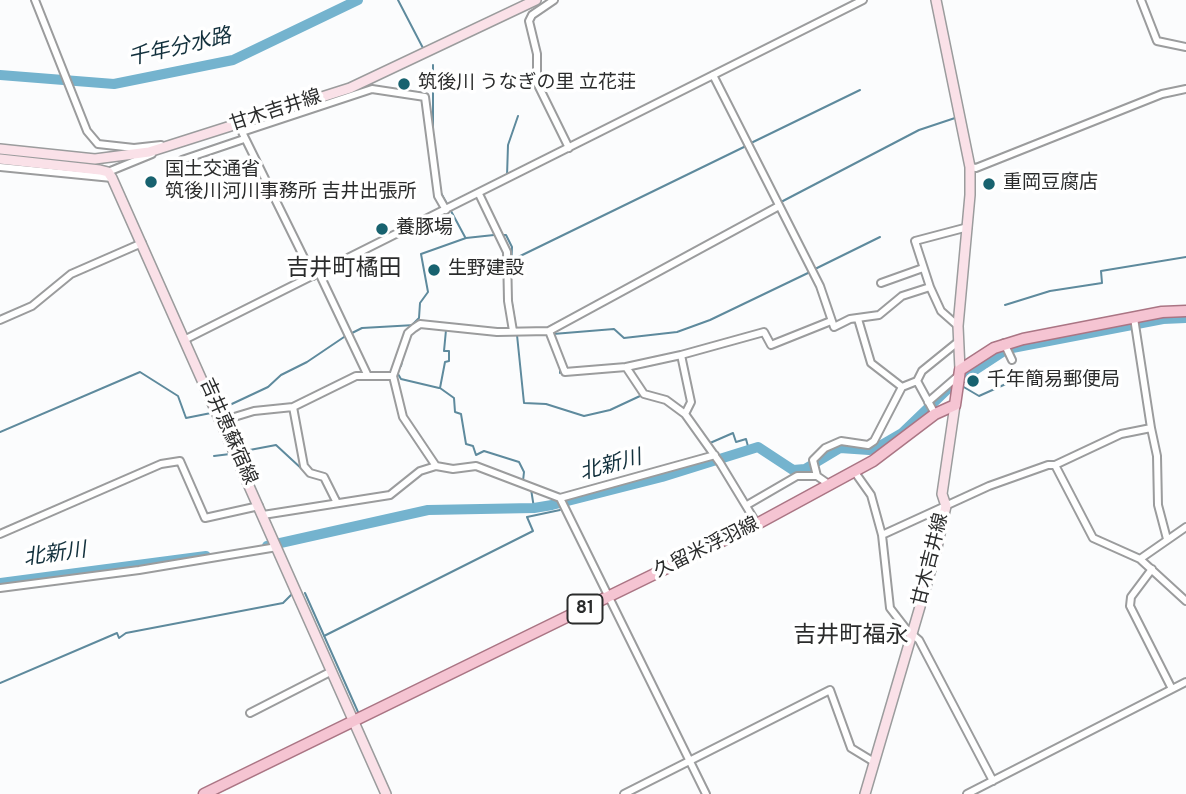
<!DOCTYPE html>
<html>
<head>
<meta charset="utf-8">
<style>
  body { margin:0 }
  canvas { display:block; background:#fbfcfd }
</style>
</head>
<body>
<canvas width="1186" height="794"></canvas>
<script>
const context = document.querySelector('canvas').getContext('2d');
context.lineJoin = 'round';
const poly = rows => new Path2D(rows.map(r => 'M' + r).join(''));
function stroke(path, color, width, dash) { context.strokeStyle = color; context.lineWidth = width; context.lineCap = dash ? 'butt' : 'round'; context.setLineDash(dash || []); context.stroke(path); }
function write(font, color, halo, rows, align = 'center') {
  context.font = font + ' Overpass,"Noto Sans JP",sans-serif'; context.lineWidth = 7; context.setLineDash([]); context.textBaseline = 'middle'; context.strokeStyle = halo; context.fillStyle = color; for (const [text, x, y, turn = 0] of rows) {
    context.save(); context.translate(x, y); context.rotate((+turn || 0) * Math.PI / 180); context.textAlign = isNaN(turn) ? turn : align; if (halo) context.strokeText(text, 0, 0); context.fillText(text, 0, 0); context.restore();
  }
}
stroke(poly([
  [398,0,424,50],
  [433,135,433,65],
  [751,143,860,90],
  [437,169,441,193,447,204],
  [507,176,508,145,518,116],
  [781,202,919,130,955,118],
  [451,211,465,237],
  [500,235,506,235,512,247,510,291,516,329],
  [512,260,746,146],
  [815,269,880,237],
  [1005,305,1050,291,1102,283,1101,271,1186,257],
  [413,324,419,318,420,303,428,292,421,254,466,238,494,235],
  [427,328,481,333],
  [547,328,630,284],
  [446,330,444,351,449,351,449,361,445,362,440,388,454,398,455,412,461,414,466,444,473,446,476,455,484,451,519,462,524,472,523,481],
  [352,333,362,328,415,325],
  [553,334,614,329,624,338,677,332,710,320,810,272],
  [517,335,524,403,546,404,584,416,610,410,640,396],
  [401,366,403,357],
  [560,370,560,373],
  [398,374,401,379,439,388],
  [962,386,979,396,1017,379],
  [219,410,268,387,281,375,307,362,347,335],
  [692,419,710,443,733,433,736,442,746,439,749,450],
  [0,432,140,372,178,396,186,418,211,413],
  [239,452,276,445,303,470],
  [214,456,230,454],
  [531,489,534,508],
  [305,593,358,712],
  [324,636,533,531,527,517,560,510],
  [0,683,117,633,119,638,126,633,283,603,291,595]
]), '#5e8a9d', 2);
stroke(poly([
  [0,75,114,84,233,60,358,0],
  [267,546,428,510,534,508,552,505,662,477,758,447,793,470,805,469,840,448,869,450,878,447,902,433,952,385,1007,349,1163,319,1186,318],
  [0,583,206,556]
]), '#74b3ce', 10);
const street = poly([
  [35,0,87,131,98,144,134,148,161,145],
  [554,0,532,15,529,21,537,54,537,83,569,148],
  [1141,0,1157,41,1186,47],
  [713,75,820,286,834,327,850,319,879,315,902,296,930,287,941,311,958,326],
  [182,160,244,139],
  [0,167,112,178],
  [970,167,976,168,1162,94,1186,89],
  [108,172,152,154],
  [479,194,507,252,508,301,513,331],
  [319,273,367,374],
  [313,276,242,132,372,89,425,97,438,196,446,210],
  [881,283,923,268],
  [930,287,915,241,968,227],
  [1134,318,1151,428],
  [858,319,871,363,902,387],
  [0,320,32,306,71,274,142,243],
  [549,331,565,372,626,367,644,394,666,400,685,414,720,463,757,524],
  [186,339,863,0],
  [1004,343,1012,360],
  [681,355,764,332,771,345,831,321],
  [626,367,681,355,691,402,685,414],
  [917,381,935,414],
  [928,402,958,376],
  [293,407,304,466,310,473,324,477,337,503],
  [221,421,254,411,293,407,356,376,393,376],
  [1055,465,1093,538,1140,559,1186,601],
  [436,466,403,417,393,376,408,333,414,328,420,324,497,332,549,331,779,206],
  [854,471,871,495,882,535],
  [830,485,817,476,813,460,825,448,841,441,868,445,874,441,902,387,917,381,922,371,959,341],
  [560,498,706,794],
  [747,505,797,476,817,476],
  [263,515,390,495,420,471,436,466,453,469,476,466,560,498,715,455],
  [0,534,161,464,180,461,205,518,259,506],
  [1140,559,1186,527],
  [1152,569,1131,597,1130,606,1172,689],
  [0,588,139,570,277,547],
  [250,713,332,671],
  [993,781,919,640,907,630,890,608,882,535,989,486,1048,465,1055,465,1121,434,1151,428,1157,456,1158,505,1167,539],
  [624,794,830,690,851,748,874,762],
  [967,794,1186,682]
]);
const secondary = poly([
  [936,0,970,167,970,195,958,326,960,370],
  [0,149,95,159,149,152,350,88,536,0],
  [0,159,100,170,108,172,112,178,386,794],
  [865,794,936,552,946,506,942,494,955,405]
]);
const primary = poly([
  [204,794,757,524,873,461,935,414,955,405,960,370,994,348,1023,339,1162,312,1186,311]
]);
stroke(street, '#9b9c9d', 10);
stroke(secondary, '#9b9c9d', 12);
stroke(primary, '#aa7584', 13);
stroke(street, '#fff', 6);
stroke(secondary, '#fae1e8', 9);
stroke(primary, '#f5c4d2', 10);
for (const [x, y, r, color] of [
  [404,84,7,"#18626f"],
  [151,182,7,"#18626f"],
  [989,184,7,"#18626f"],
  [382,229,7,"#18626f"],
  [434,270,7,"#18626f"],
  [973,381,7,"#18626f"]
]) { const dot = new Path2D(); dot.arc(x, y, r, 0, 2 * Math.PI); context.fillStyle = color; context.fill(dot); stroke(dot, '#fff', 2.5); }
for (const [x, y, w] of [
  [585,609,35]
]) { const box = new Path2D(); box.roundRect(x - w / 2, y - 14.5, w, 29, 5); context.fillStyle = '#fff'; context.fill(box); stroke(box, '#2b2c2c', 2); }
write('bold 18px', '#2b2c2c', null, [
  ["81",585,609]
]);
write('19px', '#2b2c2c', '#fff', [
  ["筑後川 うなぎの里 立花荘",418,84],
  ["国土交通省",165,171],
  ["筑後川河川事務所 吉井出張所",165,193],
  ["重岡豆腐店",1003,184],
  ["養豚場",396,229],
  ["生野建設",448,270],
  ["千年簡易郵便局",987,381]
], 'left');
write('19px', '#2b2c2c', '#fff', [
  ["甘木吉井線",276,112,-18],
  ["吉井恵蘇宿線",227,432,66],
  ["久留米浮羽線",707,549,-26],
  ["甘木吉井線",932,560,-76]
]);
write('italic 21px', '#13313d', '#fff', [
  ["千年分水路",180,49,-13],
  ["北新川",611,467,-15],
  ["北新川",55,556,-8]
]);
write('23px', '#2b2c2c', '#fff', [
  ["吉井町橘田",344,270],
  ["吉井町福永",851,637]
]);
</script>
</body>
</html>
